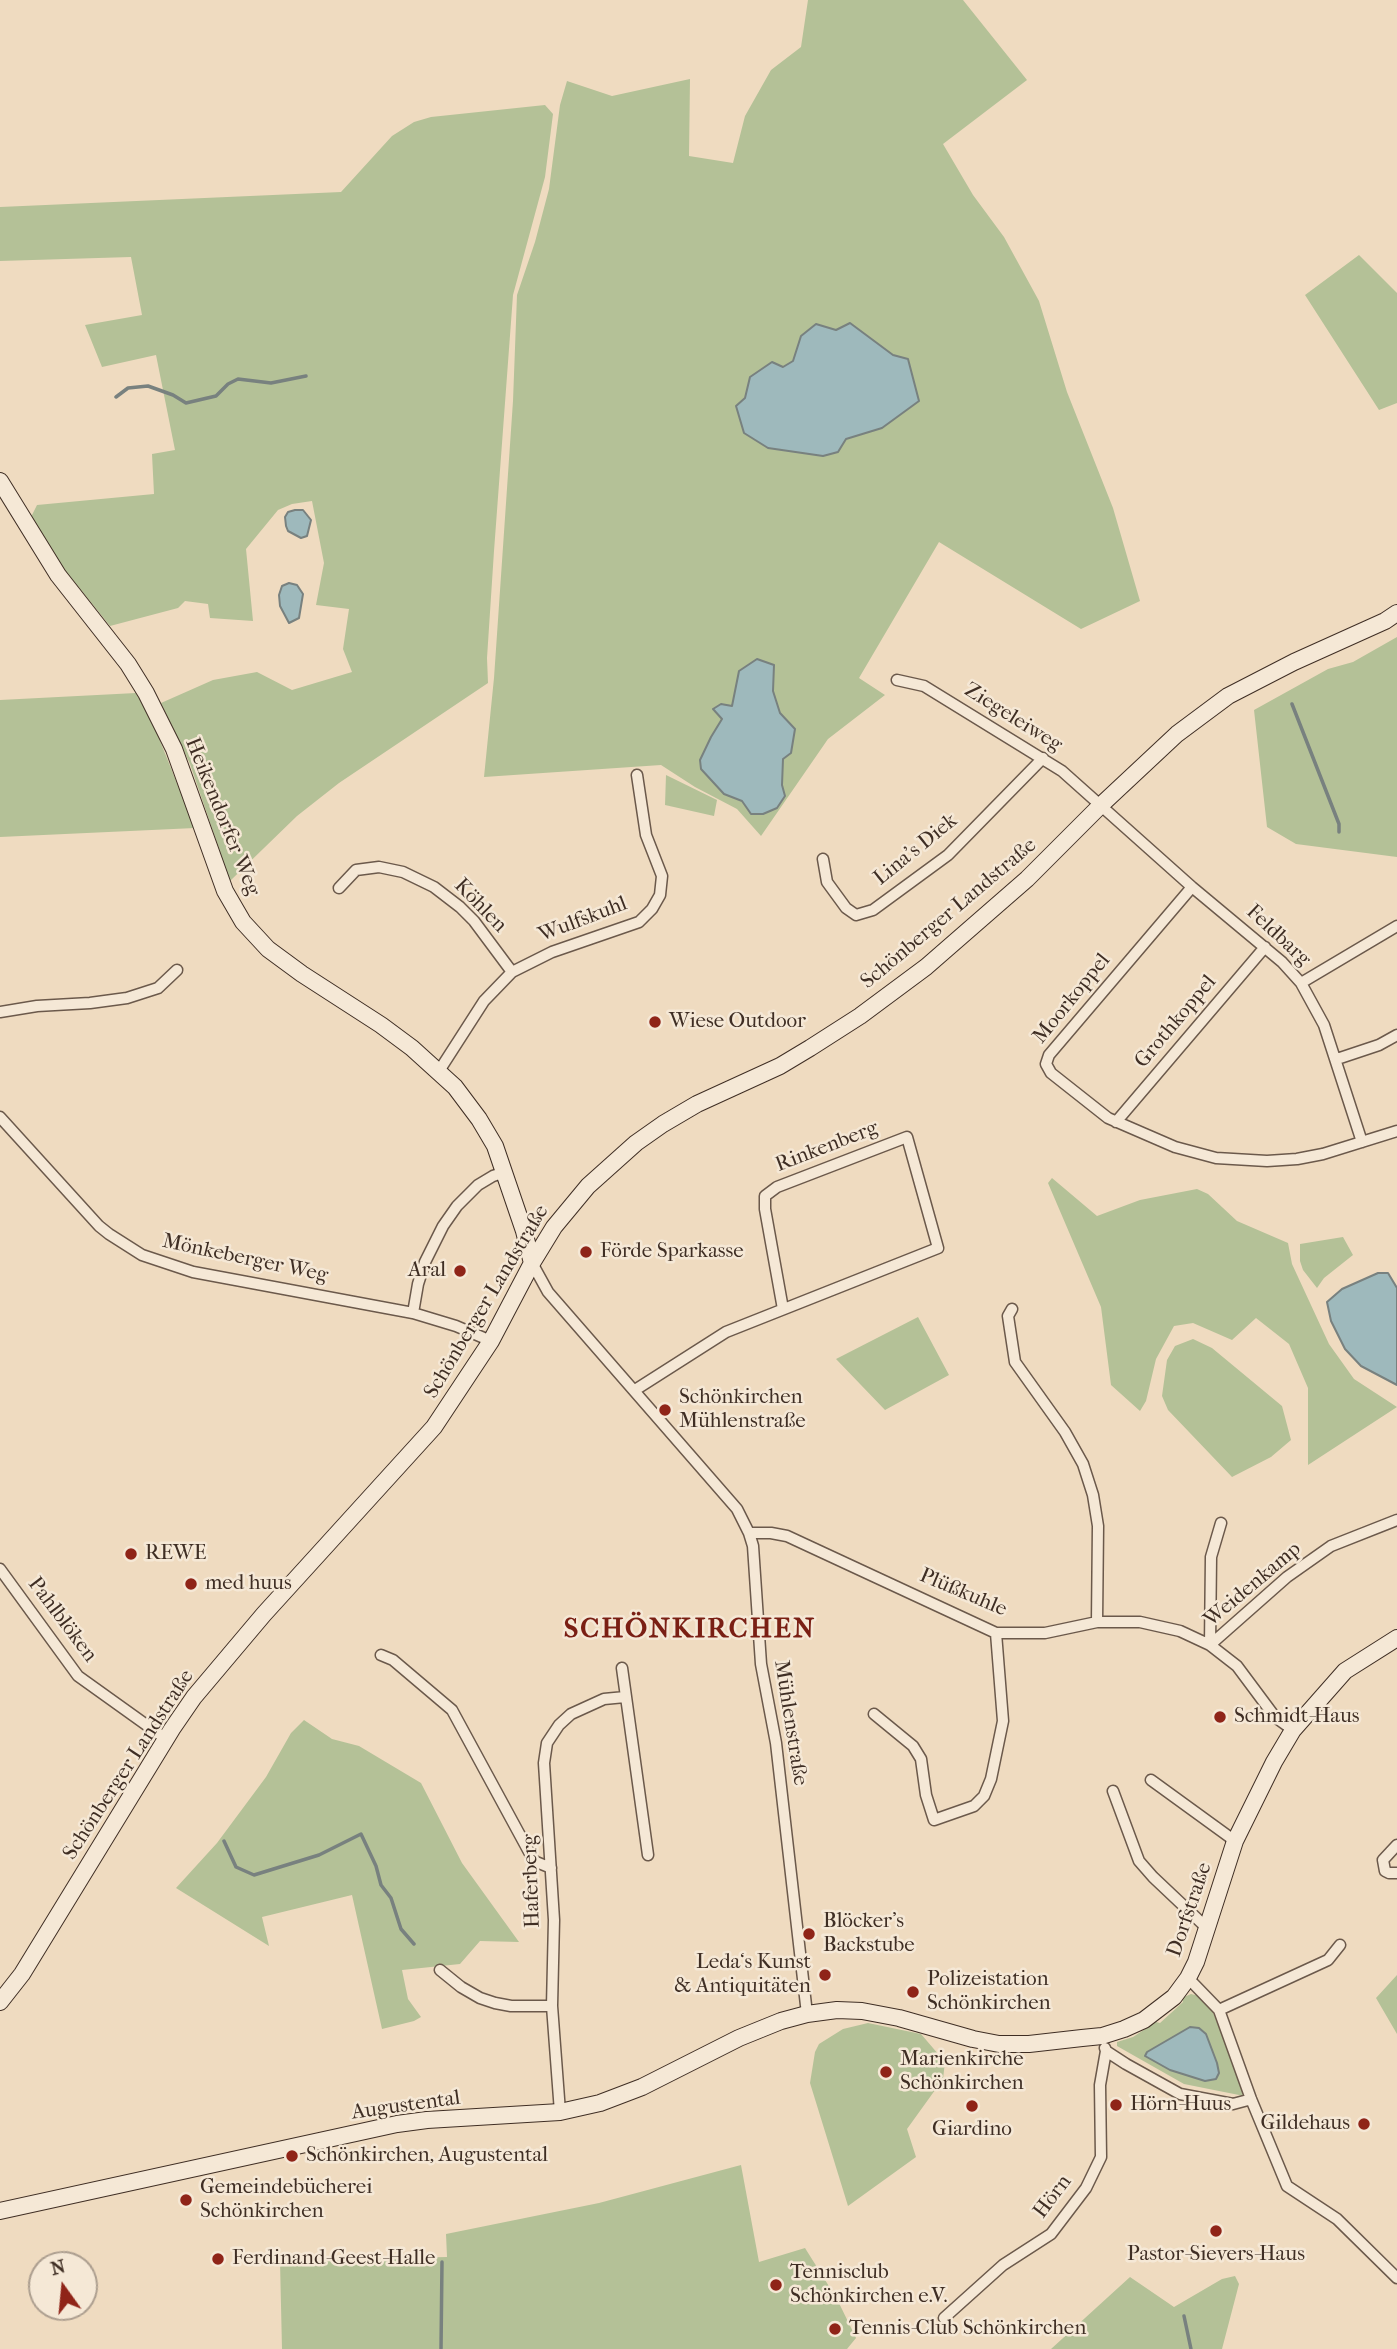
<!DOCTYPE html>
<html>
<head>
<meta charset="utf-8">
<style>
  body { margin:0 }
  #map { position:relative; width:1397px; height:2349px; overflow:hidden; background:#efdbc0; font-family:"IM FELL French Canon",serif }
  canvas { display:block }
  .north { position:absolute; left:28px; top:2251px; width:70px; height:70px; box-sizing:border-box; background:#f5e8d6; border:2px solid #ac9e8f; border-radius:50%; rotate:345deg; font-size:19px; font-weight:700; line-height:28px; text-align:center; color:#3f2e24 }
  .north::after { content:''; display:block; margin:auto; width:24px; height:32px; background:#8f2418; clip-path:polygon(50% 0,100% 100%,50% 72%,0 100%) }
</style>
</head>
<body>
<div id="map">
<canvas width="1397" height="2349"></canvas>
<div class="north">N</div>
</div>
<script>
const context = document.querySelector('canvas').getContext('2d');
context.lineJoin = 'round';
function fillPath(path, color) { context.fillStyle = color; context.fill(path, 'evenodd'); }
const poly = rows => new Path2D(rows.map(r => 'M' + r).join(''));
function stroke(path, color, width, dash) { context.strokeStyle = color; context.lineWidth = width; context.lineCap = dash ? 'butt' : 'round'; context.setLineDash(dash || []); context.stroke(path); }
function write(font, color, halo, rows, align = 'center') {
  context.font = font + ' "IM FELL French Canon",serif'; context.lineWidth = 5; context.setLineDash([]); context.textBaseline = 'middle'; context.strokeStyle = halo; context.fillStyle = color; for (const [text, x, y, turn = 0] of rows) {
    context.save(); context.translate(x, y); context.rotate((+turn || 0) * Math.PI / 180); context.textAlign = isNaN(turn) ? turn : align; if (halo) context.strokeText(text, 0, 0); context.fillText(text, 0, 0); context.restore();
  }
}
fillPath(poly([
  [808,0,963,0,1027,80,943,144,973,195,1004,237,1039,301,1067,392,1113,508,1140,601,1081,629,939,542,859,678,885,695,828,739,761,836,737,809,695,787,661,765,484,777,494,678,513,401,517,295,535,242,549,189,560,105,567,81,612,96,690,79,689,156,733,163,745,116,771,70,801,47],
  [850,323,893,355,882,428,846,439,736,407,793,361,801,336,836,330],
  [774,664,773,690,780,713,795,729,783,758,782,785,742,801,724,794,711,737,732,706],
  [545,105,553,114,545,177,513,295,494,551,487,658,488,683,339,783,297,816,230,881,190,764,161,703,213,680,257,672,292,690,352,672,343,649,349,609,316,605,324,563,312,501,292,504,278,510,246,549,253,621,210,618,208,604,185,601,178,608,110,626,64,569,31,517,37,505,154,494,152,454,175,450,156,355,102,367,85,325,142,315,131,257,0,261,0,207,341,192,392,136,414,122,431,117],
  [1359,255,1397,293,1397,403,1379,410,1305,295],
  [1397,637,1397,857,1296,844,1267,827,1254,710,1328,669,1353,662],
  [136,693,154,726,195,828,0,837,0,700],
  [666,775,717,800,714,816,665,805],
  [1052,1178,1097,1216,1140,1200,1197,1189,1208,1194,1237,1221,1288,1243,1292,1264,1329,1344,1354,1379,1397,1407,1308,1465,1308,1388,1289,1344,1256,1318,1232,1340,1193,1323,1174,1326,1156,1359,1146,1401,1140,1411,1111,1385,1101,1307,1048,1183],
  [1343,1237,1353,1255,1324,1278,1317,1288,1303,1270,1300,1261,1300,1244],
  [918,1317,949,1375,885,1410,836,1359],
  [1193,1339,1212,1348,1282,1406,1291,1440,1271,1457,1232,1477,1168,1410,1162,1396,1167,1360,1175,1346],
  [304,1720,332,1739,359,1746,421,1783,462,1863,519,1942,480,1941,460,1964,402,1970,408,1999,421,2017,414,2021,382,2029,352,1895,262,1917,269,1946,176,1888,217,1843,266,1777,291,1733],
  [1397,1975,1397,2034,1376,1998],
  [1191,1994,1199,1996,1212,2010,1246,2094,1244,2096,1184,2084,1117,2046,1117,2042,1133,2037,1156,2022,1160,2023,1183,2002,1182,1998],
  [868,2023,921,2034,945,2062,943,2079,907,2129,916,2157,848,2206,810,2083,815,2052,819,2044,843,2029],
  [741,2165,759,2262,805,2248,837,2299,856,2338,847,2349,282,2349,280,2261,447,2257,446,2234,599,2203],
  [1235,2276,1239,2284,1222,2349,1051,2349,1130,2277,1174,2307,1222,2279]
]), '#b4c197');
const water = poly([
  [850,323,893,355,908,359,919,401,882,428,846,439,838,452,823,456,768,448,744,433,736,406,745,398,750,377,772,362,783,367,793,361,801,336,816,324,836,330,850,323],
  [295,510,303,510,311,520,307,536,301,538,288,531,286,526,285,517,288,512,295,510],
  [289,583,297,585,303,594,299,618,289,623,280,606,279,595,282,586,289,583],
  [757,659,774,665,773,691,780,713,795,729,791,753,783,759,782,785,785,796,777,808,763,814,751,814,742,801,724,794,701,769,700,760,711,737,722,719,713,709,721,704,732,706,739,671,757,659],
  [1378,1273,1388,1273,1397,1288,1397,1385,1361,1366,1345,1349,1331,1321,1327,1302,1342,1289,1378,1273],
  [1190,2027,1199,2028,1206,2034,1217,2063,1219,2073,1216,2079,1205,2081,1170,2070,1145,2056,1147,2052,1190,2027]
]);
fillPath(water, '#9eb9bc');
stroke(water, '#78817f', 2);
stroke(poly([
  [116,397,128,388,148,386,173,395,186,403,216,396,228,384,238,379,271,383,306,376],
  [1292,704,1339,824,1339,832],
  [224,1841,236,1867,254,1875,319,1855,361,1834,376,1866,381,1885,391,1898,401,1929,414,1944],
  [1184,2316,1191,2349],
  [441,2349,442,2262]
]), '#78817f', 3.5);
const street = poly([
  [897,680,924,686,1062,771,1192,887,1282,962,1301,983,1324,1025,1362,1142],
  [823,859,827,882,846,908,856,915,873,910,948,855,1043,758],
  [1192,887,1049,1055,1046,1064,1051,1073,1108,1118,1175,1147,1216,1158,1267,1161,1297,1159,1323,1154,1397,1131],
  [339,888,356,870,379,867,403,872,434,887,460,907,474,921,512,972],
  [1301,983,1397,926],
  [0,1012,37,1006,90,1003,127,998,158,988,177,970],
  [1337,1059,1379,1045,1397,1035],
  [439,1071,484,1001,512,972,552,952,639,922,652,909,660,895,662,876,646,835,637,775],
  [0,1117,99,1226,109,1234,142,1255,193,1272,413,1313,456,1326,491,1341],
  [1116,1122,1265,947],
  [532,1263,548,1292,737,1509,749,1533,753,1546,761,1664,776,1743,807,2014],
  [1012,1309,1008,1316,1015,1362,1065,1432,1083,1464,1093,1495,1098,1526,1097,1622],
  [413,1313,418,1284,425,1262,443,1226,457,1206,478,1185,493,1176,505,1172],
  [635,1390,726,1332,938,1248,907,1137,777,1187,765,1196,765,1209,783,1309],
  [749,1533,771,1533,787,1536,996,1633,1045,1633,1097,1622,1140,1622,1180,1631,1210,1645,1237,1666,1275,1717,1293,1730],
  [0,1569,78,1676,166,1739],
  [1210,1645,1287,1577,1331,1546,1397,1520],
  [1210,1645,1211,1557,1221,1523],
  [381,1655,393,1660,452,1710,534,1861,551,1868],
  [622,1668,648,1855],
  [874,1714,913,1746,921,1759,926,1795,934,1820,974,1806,984,1796,991,1779,1003,1721,996,1633],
  [1151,1780,1235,1841],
  [1113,1791,1139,1861,1153,1877,1208,1929],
  [1397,1845,1383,1860,1385,1871,1389,1873,1397,1873],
  [440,1970,461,1987,480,1998,495,2003,511,2006,552,2006],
  [1188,1978,1219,2010,1251,2099,1287,2186,1337,2219,1397,2278],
  [1219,2010,1328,1960,1340,1945],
  [1105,2048,1106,2051,1126,2064,1180,2094,1233,2104,1248,2100],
  [560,2112,552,2006,554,1920,544,1763,547,1743,559,1725,571,1714,604,1699,625,1697],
  [944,2318,1003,2265,1051,2234,1086,2188,1101,2157,1100,2085,1106,2051]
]);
const secondary = poly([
  [0,481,58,575,128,664,146,693,174,749,225,891,243,922,268,949,302,974,381,1025,412,1048,455,1087,479,1119,495,1146,524,1231,532,1263],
  [0,2002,22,1974,172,1729,194,1697,264,1614,434,1427,491,1341,532,1263,554,1227,588,1186,636,1143,663,1124,697,1104,780,1066,810,1048,860,1016,926,967,1027,879,1100,806,1177,734,1228,696,1294,662,1385,621,1397,613],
  [0,2211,397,2124,427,2120,560,2112,600,2103,642,2087,739,2038,781,2021,807,2014,837,2010,862,2011,899,2018,973,2039,999,2044,1029,2044,1082,2038,1102,2036,1124,2029,1144,2020,1174,1997,1188,1978,1196,1962,1235,1841,1274,1762,1293,1730,1345,1671,1397,1638]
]);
stroke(street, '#6b594b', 13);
stroke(secondary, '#3f2e24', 18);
stroke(street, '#f5e8d6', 10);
stroke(secondary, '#f5e8d6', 16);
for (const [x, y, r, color] of [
  [655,1022,7,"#8f2418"],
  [586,1252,7,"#8f2418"],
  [460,1271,7,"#8f2418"],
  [665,1410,7,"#8f2418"],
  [131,1554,7,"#8f2418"],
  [191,1584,7,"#8f2418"],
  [1220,1717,7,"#8f2418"],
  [809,1934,7,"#8f2418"],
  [825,1975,7,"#8f2418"],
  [913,1992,7,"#8f2418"],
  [886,2072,7,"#8f2418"],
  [1116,2105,7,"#8f2418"],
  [972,2106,7,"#8f2418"],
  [1364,2124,7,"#8f2418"],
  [292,2156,7,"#8f2418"],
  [186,2200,7,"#8f2418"],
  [1216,2231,7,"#8f2418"],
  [218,2259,7,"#8f2418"],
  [776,2285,7,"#8f2418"],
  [835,2329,7,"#8f2418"]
]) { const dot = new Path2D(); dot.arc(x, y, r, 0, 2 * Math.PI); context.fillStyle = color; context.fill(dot); stroke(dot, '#f5e8d6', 2.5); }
write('21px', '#3f2e24', '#f5e8d6', [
  ["Ziegeleiweg",1013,718,32],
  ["Heikendorfer Weg",222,817,68],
  ["Lina's Diek",916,850,-39],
  ["Köhlen",480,906,46],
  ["Schönberger Landstraße",949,914,-40],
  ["Wulfskuhl",583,920,-21],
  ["Feldbarg",1278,936,43],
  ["Moorkoppel",1072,999,-51],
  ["Grothkoppel",1176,1022,-50],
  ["Rinkenberg",827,1147,-21],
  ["Mönkeberger Weg",245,1259,12],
  ["Schönberger Landstraße",487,1302,-59],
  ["Weidenkamp",1253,1585,-40],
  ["Plüßkuhle",963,1593,23],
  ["Pahlblöken",62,1620,53],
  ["Mühlenstraße",790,1723,81],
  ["Schönberger Landstraße",129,1765,-57],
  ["Haferberg",532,1881,-92],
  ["Dorfstraße",1190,1910,-71],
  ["Augustental",406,2106,-8],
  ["Hörn",1053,2197,-53]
]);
write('21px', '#3f2e24', '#f5e8d6', [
  ["Wiese Outdoor",669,1022],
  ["Förde Sparkasse",600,1252],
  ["Aral",446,1271,"right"],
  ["Schönkirchen",679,1398],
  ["Mühlenstraße",679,1422],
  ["REWE",145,1554],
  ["med huus",205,1584],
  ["Schmidt-Haus",1234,1717],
  ["Blöcker's",823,1922],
  ["Backstube",823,1946],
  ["Leda‘s Kunst",811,1963,"right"],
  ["& Antiquitäten",811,1987,"right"],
  ["Polizeistation",927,1980],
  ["Schönkirchen",927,2004],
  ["Marienkirche",900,2060],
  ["Schönkirchen",900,2084],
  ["Hörn-Huus",1130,2105],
  ["Gildehaus",1350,2124,"right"],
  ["Giardino",972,2130,"center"],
  ["Schönkirchen, Augustental",306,2156],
  ["Gemeindebücherei",200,2188],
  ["Schönkirchen",200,2212],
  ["Pastor-Sievers-Haus",1216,2255,"center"],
  ["Ferdinand-Geest-Halle",232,2259],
  ["Tennisclub",790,2273],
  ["Schönkirchen e.V.",790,2297],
  ["Tennis-Club Schönkirchen",849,2329]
], 'left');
context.letterSpacing = '2px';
write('bold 28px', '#7a1f14', '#f5e8d6', [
  ["SCHÖNKIRCHEN",690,1630]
]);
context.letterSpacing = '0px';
</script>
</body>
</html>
